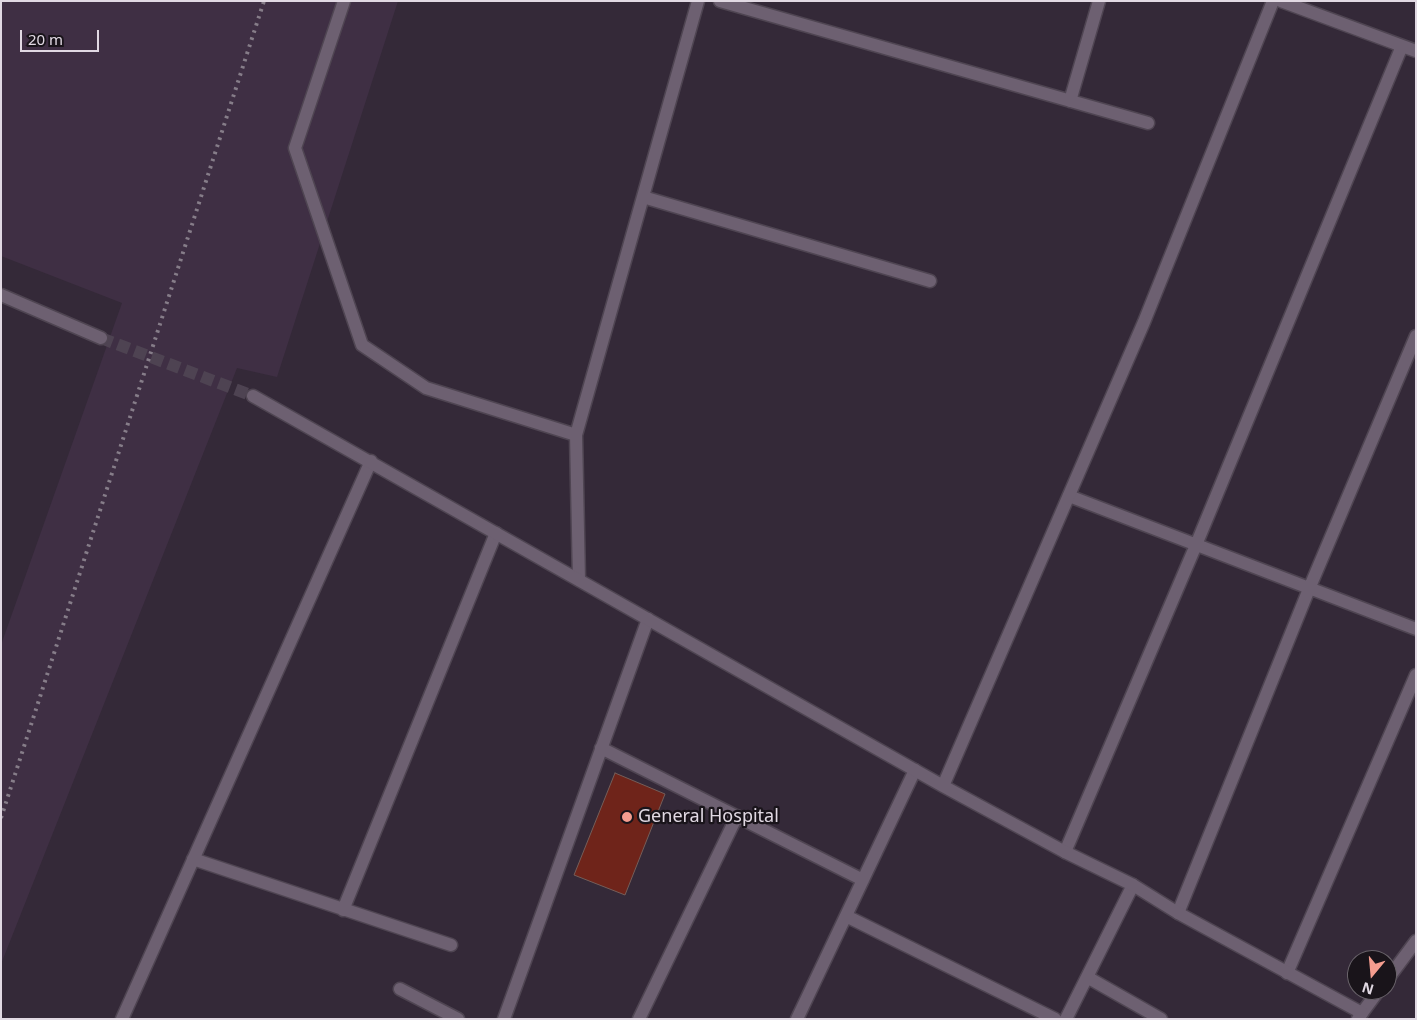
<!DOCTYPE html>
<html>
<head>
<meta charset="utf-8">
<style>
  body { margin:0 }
  #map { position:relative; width:1417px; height:1020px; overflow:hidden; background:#342938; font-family:"Noto Sans",sans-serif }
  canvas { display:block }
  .frame { position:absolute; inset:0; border:2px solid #e1d9e3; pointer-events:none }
  .north { position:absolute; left:1347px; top:950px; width:50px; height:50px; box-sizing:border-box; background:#19141a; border:1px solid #69636a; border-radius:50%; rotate:197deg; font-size:14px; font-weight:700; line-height:20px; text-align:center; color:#e1d9e3 }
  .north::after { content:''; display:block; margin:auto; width:18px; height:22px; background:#f59d8f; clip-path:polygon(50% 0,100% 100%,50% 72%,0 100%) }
  .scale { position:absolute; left:20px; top:30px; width:79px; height:22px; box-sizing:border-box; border:2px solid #e1d9e3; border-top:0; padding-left:6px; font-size:15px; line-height:18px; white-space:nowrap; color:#e1d9e3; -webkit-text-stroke:4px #19141a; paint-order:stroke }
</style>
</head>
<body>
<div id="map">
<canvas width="1417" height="1020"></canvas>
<div class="frame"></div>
<div class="north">N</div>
<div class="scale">20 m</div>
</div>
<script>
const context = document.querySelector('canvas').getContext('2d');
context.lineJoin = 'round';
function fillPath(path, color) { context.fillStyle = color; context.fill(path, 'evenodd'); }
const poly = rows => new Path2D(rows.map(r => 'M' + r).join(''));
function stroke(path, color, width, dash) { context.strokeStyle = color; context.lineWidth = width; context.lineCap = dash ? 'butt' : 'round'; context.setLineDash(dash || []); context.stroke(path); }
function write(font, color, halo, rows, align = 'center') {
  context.font = font + ' "Noto Sans",sans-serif'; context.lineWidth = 4.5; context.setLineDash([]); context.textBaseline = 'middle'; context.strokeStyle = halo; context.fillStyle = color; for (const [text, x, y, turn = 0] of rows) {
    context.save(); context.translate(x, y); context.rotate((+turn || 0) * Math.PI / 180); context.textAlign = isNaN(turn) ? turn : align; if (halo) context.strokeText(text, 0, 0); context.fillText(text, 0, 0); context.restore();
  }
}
fillPath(poly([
  [1,1,398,1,277,377,237,368,1,964,1,645,122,303,1,256]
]), '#3f2f44');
const building = poly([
  [615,773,665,794,625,895,574,875,615,773]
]);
fillPath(building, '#6f241a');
stroke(building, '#755e59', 1);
stroke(poly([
  [101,338,253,396]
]), '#4e4352', 12, [12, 6]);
const street = poly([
  [344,1,295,148,362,345,426,388,576,435,579,580],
  [720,1,1148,123],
  [1281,1,1416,51],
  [1070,101,1099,1],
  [643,197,930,281],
  [576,435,698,1],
  [1069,496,1416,629],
  [601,748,863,880],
  [1065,852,1196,545,1402,46],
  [193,859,451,945],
  [343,910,496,533],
  [1178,913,1309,589,1416,336],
  [846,916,1055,1019],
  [1287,973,1416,675],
  [1087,977,1161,1019],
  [1387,980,1416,941],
  [400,989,458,1019],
  [1362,1013,1379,990],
  [122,1019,371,461],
  [504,1019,648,619],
  [639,1019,737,816],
  [797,1019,915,770],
  [1066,1019,1133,885]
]);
const secondary = poly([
  [1,295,101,338],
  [253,396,943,786,1065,852,1133,885,1178,913,1362,1013,1358,1019],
  [943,786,1144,322,1273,1]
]);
stroke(street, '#4f4552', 15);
stroke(secondary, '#4f4552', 15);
stroke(street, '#6d6071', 12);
stroke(secondary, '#6d6071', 12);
stroke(poly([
  [1,818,264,1]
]), '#867d89', 4, [2.5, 5]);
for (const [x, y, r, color] of [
  [627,817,6,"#f59d8f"]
]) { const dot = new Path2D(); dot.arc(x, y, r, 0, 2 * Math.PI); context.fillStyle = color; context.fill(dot); stroke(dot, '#19141a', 2); }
write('18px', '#e1d9e3', '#19141a', [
  ["General Hospital",638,817]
], 'left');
</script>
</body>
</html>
